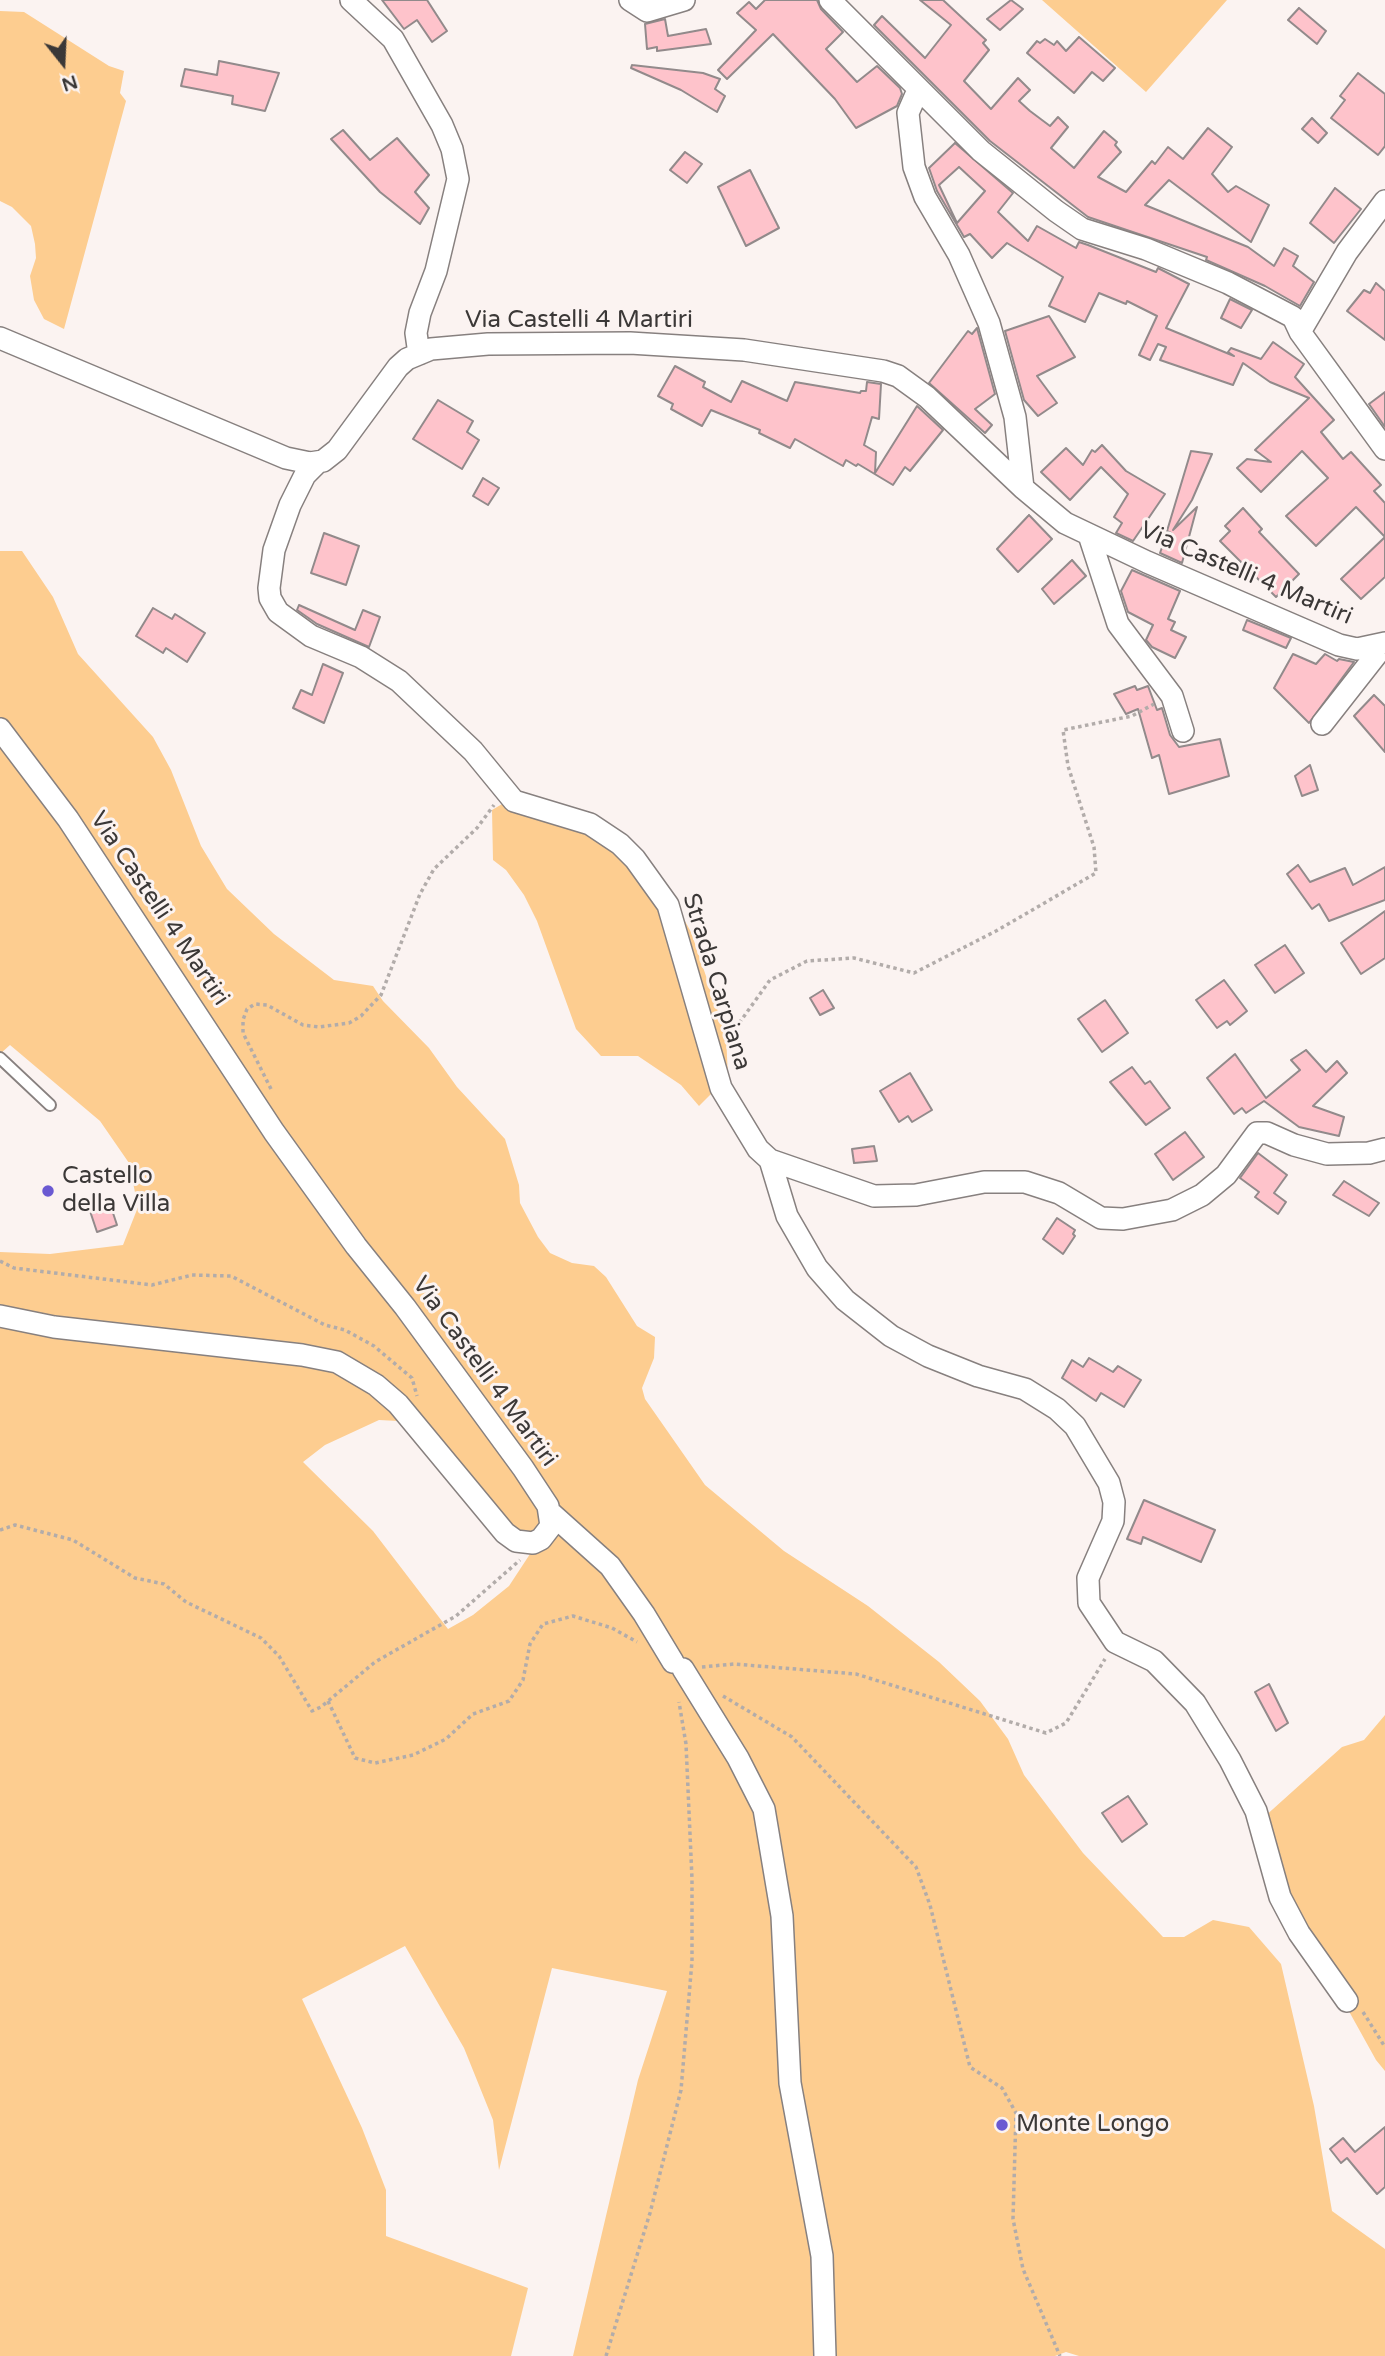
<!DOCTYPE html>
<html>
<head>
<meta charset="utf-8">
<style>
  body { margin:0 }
  #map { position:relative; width:1385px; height:2356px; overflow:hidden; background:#fbf3f1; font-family:"Varela Round",sans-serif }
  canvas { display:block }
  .north { position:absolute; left:28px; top:28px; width:70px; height:70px; -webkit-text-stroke:5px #fbf3f1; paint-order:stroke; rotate:162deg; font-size:19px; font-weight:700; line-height:28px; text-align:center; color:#3b3837 }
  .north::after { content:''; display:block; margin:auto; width:24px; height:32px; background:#3b3837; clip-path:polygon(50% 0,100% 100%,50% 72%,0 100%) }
</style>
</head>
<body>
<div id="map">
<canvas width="1385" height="2356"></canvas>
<div class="north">N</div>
</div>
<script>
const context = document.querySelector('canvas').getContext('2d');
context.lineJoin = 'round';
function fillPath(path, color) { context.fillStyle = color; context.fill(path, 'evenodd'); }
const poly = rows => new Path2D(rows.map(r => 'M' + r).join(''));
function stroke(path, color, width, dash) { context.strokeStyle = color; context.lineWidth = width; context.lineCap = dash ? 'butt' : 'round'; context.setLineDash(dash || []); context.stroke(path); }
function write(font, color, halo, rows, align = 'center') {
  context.font = font + ' "Varela Round",sans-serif'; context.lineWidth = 6; context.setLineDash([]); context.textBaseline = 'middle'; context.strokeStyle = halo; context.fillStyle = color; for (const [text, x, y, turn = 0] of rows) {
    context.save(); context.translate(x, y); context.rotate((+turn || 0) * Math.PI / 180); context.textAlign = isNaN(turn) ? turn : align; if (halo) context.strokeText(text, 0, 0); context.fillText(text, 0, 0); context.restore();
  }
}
fillPath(poly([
  [1042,0,1227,0,1146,92],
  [0,11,24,12,109,66,124,71,120,93,126,101,64,329,44,319,34,300,30,276,36,258,35,244,31,226,12,207,0,201],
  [0,551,22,551,53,597,78,654,153,737,171,770,201,846,227,889,274,934,334,980,373,986,383,1001,429,1048,457,1087,505,1139,519,1185,520,1203,538,1237,550,1253,572,1263,594,1266,606,1277,637,1326,655,1337,654,1358,642,1388,645,1399,705,1485,784,1551,868,1606,939,1662,980,1701,1008,1739,1024,1775,1083,1853,1163,1937,1184,1937,1213,1920,1249,1927,1281,1964,1314,2106,1332,2211,1385,2249,1385,2356,1079,2356,1066,2352,1055,2356,573,2356,638,2080,667,1991,552,1968,499,2170,493,2120,464,2048,405,1946,302,1999,362,2128,386,2190,386,2236,528,2288,511,2356,0,2356,0,1252,50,1254,123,1245,138,1207,129,1163,100,1121,10,1045,0,1054],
  [379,1420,417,1422,519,1549,530,1554,509,1586,473,1615,448,1629,373,1531,303,1462,325,1445],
  [514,797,639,850,657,871,691,932,726,1035,728,1077,699,1106,681,1085,638,1056,601,1056,576,1029,537,921,524,895,506,870,493,860,492,810],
  [1385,1715,1385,2071,1376,2060,1285,1896,1263,1818,1342,1747,1364,1740]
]), '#fdcd90');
const building = poly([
  [382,0,427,0,447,31,432,42,417,20,404,29,382,0],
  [765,0,817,0,821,9,843,32,826,49,857,82,877,66,900,88,902,94,897,106,856,128,835,99,773,34,727,79,718,70,756,30,737,13,749,2,756,9,765,0],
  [920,0,943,0,986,40,983,43,989,50,964,81,991,109,1018,78,1030,90,1019,101,1030,111,1050,126,1058,117,1068,127,1051,148,1074,168,1104,131,1117,142,1115,145,1121,152,1098,177,1126,192,1152,161,1155,164,1168,147,1183,159,1208,128,1232,147,1212,174,1228,192,1236,186,1269,205,1251,242,1169,180,1145,205,1248,247,1274,266,1284,248,1298,256,1293,266,1314,282,1300,306,1265,286,1206,260,1207,257,1088,217,990,141,874,25,882,16,925,58,951,25,920,0],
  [1011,0,1023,9,1000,30,987,19,1011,0],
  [1299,8,1326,31,1317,44,1288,20,1299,8],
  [665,19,668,36,706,29,711,44,657,51,657,47,647,49,645,24,665,19],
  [1079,37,1115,68,1103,81,1092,72,1074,93,1027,53,1037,41,1040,43,1045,39,1054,45,1057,41,1066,51,1079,37],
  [219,61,279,73,265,111,232,104,233,96,181,86,185,69,217,75,219,61],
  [632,65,703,73,720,79,715,89,725,96,717,112,681,90,631,68,632,65],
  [1358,73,1385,94,1385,146,1378,155,1331,118,1345,100,1340,96,1358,73],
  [1312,118,1327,133,1318,143,1302,129,1312,118],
  [343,130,370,160,397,138,429,175,415,192,429,208,420,224,380,192,331,139,343,130],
  [955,143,1013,193,998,212,1028,241,1037,226,1076,248,1079,242,1088,245,1156,272,1158,268,1189,284,1166,328,1234,356,1228,352,1231,348,1261,359,1273,342,1304,364,1295,377,1334,420,1321,432,1343,459,1351,452,1381,485,1374,491,1385,503,1385,577,1361,599,1341,579,1385,537,1356,507,1316,546,1286,516,1328,478,1302,451,1261,492,1237,468,1247,459,1271,462,1255,450,1309,398,1270,382,1243,363,1233,385,1160,360,1166,347,1158,344,1150,360,1139,355,1157,316,1127,301,1126,304,1099,293,1085,322,1049,306,1063,277,1007,243,992,258,970,234,964,237,937,191,929,168,955,143],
  [959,167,985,191,957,223,939,185,959,167],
  [685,152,702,164,687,183,670,170,685,152],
  [750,170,779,228,746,246,718,187,750,170],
  [1335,188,1361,209,1334,243,1310,223,1335,188],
  [1376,283,1385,291,1385,340,1347,311,1364,290,1370,293,1376,283],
  [1230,299,1252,310,1241,328,1221,318,1230,299],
  [1049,316,1075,357,1037,376,1057,403,1038,416,1024,400,1005,331,1049,316],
  [977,328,995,394,975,409,992,425,985,433,929,383,968,331,972,334,977,328],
  [675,366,705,382,703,387,731,402,742,381,787,401,795,382,860,393,861,391,866,391,867,382,881,384,879,419,872,417,864,445,876,452,875,473,917,406,943,430,910,471,905,467,893,485,858,464,856,466,846,460,843,466,795,439,790,448,759,433,760,430,711,410,702,426,671,409,673,404,658,396,675,366],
  [1385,392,1385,427,1369,404,1385,392],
  [438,400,473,421,467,432,479,440,462,469,413,439,438,400],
  [1102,445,1126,471,1165,494,1133,541,1116,533,1122,523,1114,517,1128,494,1101,467,1070,500,1041,472,1066,448,1083,465,1092,450,1095,452,1102,445],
  [1191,451,1212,454,1192,500,1173,530,1197,507,1182,563,1160,553,1165,539,1171,533,1167,531,1191,451],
  [483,478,499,488,488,505,473,496,483,478],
  [1243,508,1262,529,1259,532,1299,574,1276,597,1220,541,1230,531,1225,526,1243,508],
  [1029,515,1052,539,1018,572,997,549,1029,515],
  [324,533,359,546,346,585,311,573,324,533],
  [1072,560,1086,576,1054,604,1042,589,1072,560],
  [1132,570,1180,591,1168,619,1175,622,1171,630,1186,637,1175,658,1152,647,1146,640,1153,625,1128,612,1121,591,1132,570],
  [299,605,355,630,363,610,380,617,369,647,317,624,297,610,299,605],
  [153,608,172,619,175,614,205,633,187,662,166,648,163,653,136,636,153,608],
  [1247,620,1291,638,1286,648,1243,630,1247,620],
  [1293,654,1316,664,1325,654,1337,661,1339,659,1354,662,1309,723,1274,688,1293,654],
  [323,664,343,673,324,723,293,708,301,690,312,695,323,664],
  [1135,686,1137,690,1148,686,1157,710,1162,708,1170,735,1179,747,1220,739,1229,776,1169,794,1159,755,1152,758,1138,709,1126,714,1114,694,1135,686],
  [1374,695,1385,706,1385,752,1354,716,1374,695],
  [1310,765,1318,790,1302,796,1295,776,1310,765],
  [1298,865,1310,882,1345,868,1353,885,1385,867,1385,900,1329,921,1319,904,1312,909,1287,874,1298,865],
  [1385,911,1385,958,1361,974,1341,943,1385,911],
  [1285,945,1304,973,1275,993,1255,965,1285,945],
  [1224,980,1247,1011,1230,1025,1227,1021,1217,1028,1196,1000,1224,980],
  [823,990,834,1008,820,1015,810,998,823,990],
  [1105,1000,1128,1033,1102,1052,1078,1019,1105,1000],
  [1306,1050,1326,1072,1337,1061,1347,1073,1313,1106,1344,1117,1339,1136,1299,1127,1264,1101,1246,1113,1242,1108,1234,1114,1207,1078,1235,1054,1266,1098,1300,1070,1291,1060,1306,1050],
  [1132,1067,1145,1084,1150,1081,1170,1108,1146,1125,1110,1082,1132,1067],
  [910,1073,932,1110,912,1122,908,1116,899,1122,880,1091,910,1073],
  [1185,1132,1204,1157,1173,1180,1155,1154,1185,1132],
  [874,1146,877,1161,854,1163,852,1149,874,1146],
  [1258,1153,1287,1175,1274,1193,1286,1202,1278,1214,1255,1197,1259,1192,1240,1178,1258,1153],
  [1344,1181,1379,1203,1369,1216,1333,1195,1344,1181],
  [110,1204,117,1225,97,1232,90,1211,110,1204],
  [1057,1218,1075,1230,1073,1234,1075,1236,1063,1254,1043,1239,1057,1218],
  [1089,1358,1113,1372,1118,1366,1141,1380,1124,1407,1101,1393,1096,1401,1062,1378,1072,1360,1083,1367,1089,1358],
  [1144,1500,1215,1530,1201,1562,1143,1537,1141,1544,1127,1539,1144,1500],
  [1269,1684,1288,1723,1276,1731,1255,1692,1269,1684],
  [1128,1796,1147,1824,1122,1842,1102,1813,1128,1796],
  [1385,2127,1385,2187,1377,2194,1347,2158,1341,2163,1330,2149,1343,2138,1355,2152,1385,2127]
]);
fillPath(building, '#fec3cb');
stroke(building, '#928a8b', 2);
const lane = poly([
  [0,1058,50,1105]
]);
const street = poly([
  [351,0,393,39,442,125,452,149,458,179,436,271,420,313,416,333,419,354],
  [630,0,647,11,684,0],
  [830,0,981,151,1056,211,1082,229,1146,249,1228,283,1293,317,1300,332,1385,449],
  [918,90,908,113,914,167,925,197,959,255,989,323,1015,417,1023,488],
  [1300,332,1347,252,1385,201],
  [0,338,286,458,310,463,323,461,337,450,398,367,407,359,431,349,488,344,630,343,744,350,883,371,898,376,927,397,1023,488,1065,523,1147,562,1339,645,1357,649,1385,643],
  [317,463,305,475,290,505,274,550,269,588,270,598,278,612,311,636,361,657,399,681,473,751,514,801,590,824,620,844,635,859,668,905,721,1088,758,1149,770,1160,787,1216,817,1268,845,1300,891,1336,928,1356,978,1376,1025,1389,1057,1409,1075,1426,1109,1483,1114,1502,1113,1521,1088,1578,1089,1603,1115,1642,1154,1661,1195,1703,1230,1760,1256,1811,1280,1897,1299,1933,1347,2001],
  [1089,535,1118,624,1172,696,1183,731],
  [1322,724,1384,645],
  [0,729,68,819,274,1132,356,1246,405,1307,523,1468,548,1506,551,1526,541,1539,533,1543,516,1541,505,1533,398,1404,376,1385,337,1362,302,1355,54,1327,0,1316],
  [770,1160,874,1196,916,1195,984,1182,1025,1182,1059,1193,1101,1218,1123,1219,1172,1210,1202,1195,1226,1175,1257,1133,1267,1133,1294,1145,1327,1154,1369,1153,1385,1149],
  [552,1514,610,1566,644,1614,673,1662],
  [683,1669,738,1758,764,1809,782,1916,790,2083,822,2256,825,2356]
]);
stroke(lane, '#87807f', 14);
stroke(street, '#87807f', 24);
stroke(poly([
  [727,1040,770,980,807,961,854,958,914,973,996,931,1096,873,1094,847,1068,766,1063,730,1132,716,1154,704],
  [271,1089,243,1033,243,1020,247,1009,255,1004,267,1005,303,1025,319,1027,349,1023,361,1016,381,995,420,894,434,869,477,828,494,805],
  [0,1261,14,1268,152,1285,192,1275,231,1276,325,1325,345,1330,374,1346,412,1378,417,1396],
  [0,1530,15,1525,73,1540,135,1578,164,1584,186,1602,261,1638,279,1656,312,1711,321,1707,375,1662,456,1616,520,1560],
  [702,1667,734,1664,856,1674,1046,1733,1066,1723,1105,1659],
  [723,1696,792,1737,916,1867,930,1905,970,2067,1002,2088,1016,2113,1013,2219,1023,2269,1060,2356],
  [328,1701,355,1758,375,1763,413,1755,446,1739,473,1714,509,1701,523,1680,530,1644,543,1624,573,1616,612,1628,637,1642],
  [1363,2012,1385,2047],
  [606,2356,650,2213,681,2090,692,1961,692,1879,686,1744,679,1702]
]), '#b2acaa', 3.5, [3.5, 3.5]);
stroke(lane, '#fff', 10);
stroke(street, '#fff', 21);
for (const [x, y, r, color] of [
  [48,1191,7,"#6a59d2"],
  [1002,2125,7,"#6a59d2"]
]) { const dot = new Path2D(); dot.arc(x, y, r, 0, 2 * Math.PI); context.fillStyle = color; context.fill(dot); stroke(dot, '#fbf3f1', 2.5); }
write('24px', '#3b3837', '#fbf3f1', [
  ["Via Castelli 4 Martiri",579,321],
  ["Via Castelli 4 Martiri",1246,574,23],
  ["Via Castelli 4 Martiri",159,909,56],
  ["Strada Carpiana",716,982,73],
  ["Via Castelli 4 Martiri",484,1372,54]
]);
write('24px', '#3b3837', '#fbf3f1', [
  ["Castello",62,1177],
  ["della Villa",62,1205],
  ["Monte Longo",1016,2125]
], 'left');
</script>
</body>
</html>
